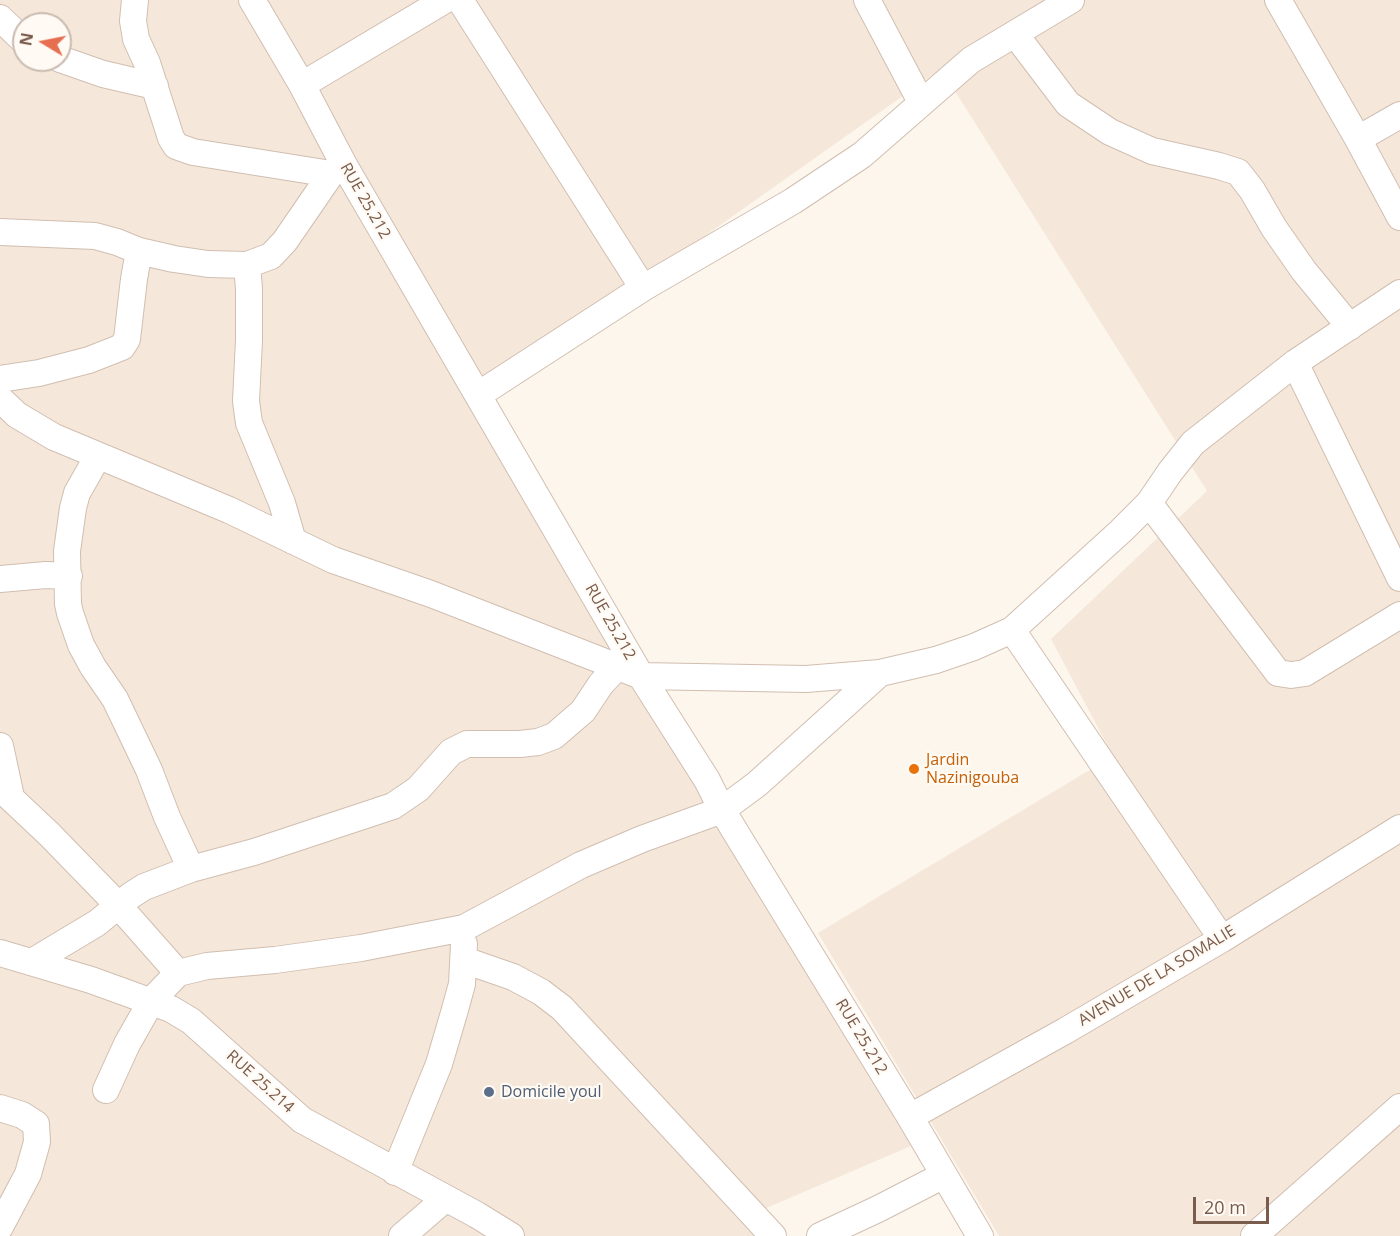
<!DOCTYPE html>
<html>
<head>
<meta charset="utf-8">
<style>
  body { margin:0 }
  #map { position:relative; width:1400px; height:1236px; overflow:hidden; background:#fdf6ec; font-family:"Open Sans",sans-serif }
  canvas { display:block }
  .north { position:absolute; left:12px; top:12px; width:60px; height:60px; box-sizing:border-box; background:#fffaf3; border:2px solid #cabbb1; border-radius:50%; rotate:280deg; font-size:16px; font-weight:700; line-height:24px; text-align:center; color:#7a5c4d }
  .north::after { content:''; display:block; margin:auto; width:21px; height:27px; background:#e76f51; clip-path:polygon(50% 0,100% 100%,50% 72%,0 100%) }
  .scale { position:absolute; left:1193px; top:1197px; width:76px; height:27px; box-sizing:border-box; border:3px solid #7a5c4d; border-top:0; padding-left:8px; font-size:18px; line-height:21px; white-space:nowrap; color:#7a5c4d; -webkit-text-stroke:4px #fffaf3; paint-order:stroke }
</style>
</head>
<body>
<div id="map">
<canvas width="1400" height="1236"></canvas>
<div class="north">N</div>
<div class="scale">20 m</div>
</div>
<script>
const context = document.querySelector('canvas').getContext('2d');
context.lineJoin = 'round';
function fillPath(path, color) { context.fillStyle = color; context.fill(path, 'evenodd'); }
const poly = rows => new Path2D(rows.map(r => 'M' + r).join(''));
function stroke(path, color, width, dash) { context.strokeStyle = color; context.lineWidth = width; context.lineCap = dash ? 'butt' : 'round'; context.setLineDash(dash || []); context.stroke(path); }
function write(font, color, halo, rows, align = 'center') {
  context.font = font + ' "Open Sans",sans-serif'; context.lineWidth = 4.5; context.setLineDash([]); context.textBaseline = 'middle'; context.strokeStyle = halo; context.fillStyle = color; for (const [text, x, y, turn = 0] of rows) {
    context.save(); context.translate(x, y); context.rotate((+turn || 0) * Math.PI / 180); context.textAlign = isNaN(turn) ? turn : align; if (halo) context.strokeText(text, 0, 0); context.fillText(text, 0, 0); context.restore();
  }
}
fillPath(poly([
  [0,0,1400,0,1400,1236,999,1236,818,933,1113,756,1051,639,1207,491,941,69,474,399,911,1146,757,1212,762,1236,0,1236],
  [24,24,60,24,60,60,24,60]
]), '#f5e8da');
const street = poly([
  [135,0,133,21,136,39,147,63,171,138,176,146,193,152,331,174],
  [252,0,302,85,344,165,641,676,707,780,722,810,910,1117,980,1236],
  [460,0,643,288],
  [867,0,921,102],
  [1278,0,1358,139,1400,217],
  [0,18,24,41],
  [1015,34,1068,104,1110,132,1152,151,1219,166,1238,172,1252,190,1274,228,1304,271,1350,327],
  [60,59,103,74,155,86],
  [302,85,445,0],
  [1358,139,1400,115],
  [0,232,95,236,117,242,139,251,174,259,208,264,247,265,271,256,285,241,331,174,344,165],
  [247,265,249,289,249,340,246,401,249,423,282,503,293,541],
  [1295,363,1400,578],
  [0,379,39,373,89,360,122,347,127,339,134,279,139,251],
  [478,395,643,288,793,201,862,155,971,60,1071,0],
  [0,399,17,415,54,437,229,510,333,560,431,594,641,676,806,679,880,673],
  [98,456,77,493,73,508,67,551,68,604,70,613,81,645,93,667,115,699,149,770,167,817,191,869],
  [1149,503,1278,673,1291,675,1305,673,1400,615],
  [0,579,46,575,69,576],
  [1012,630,1222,939],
  [0,746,11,797],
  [0,788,49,834,118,905,178,973],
  [0,953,91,980,171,1009,191,1021,302,1120,477,1215,511,1236],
  [464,960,513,977,541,992,562,1008,773,1236],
  [32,962,97,923,130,896,144,887,191,869,254,852,393,806,418,789,451,752,467,744,520,744,538,742,554,736,583,711,601,684,617,667],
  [106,1090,127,1044,152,1000,178,973,207,966,275,960,361,948,464,928,581,865,642,839,722,810,757,784,880,673,936,660,974,647,1012,630,1121,531,1149,503,1170,472,1193,443,1295,363,1400,293],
  [0,1108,22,1115,36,1124,37,1142,28,1174,0,1227],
  [910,1117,1065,1031,1222,939,1400,828],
  [395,1172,439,1064,454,1013,462,984,464,944],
  [402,1236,445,1199],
  [820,1236,878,1209,944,1175],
  [1254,1236,1400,1107]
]);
stroke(street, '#d1beb0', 28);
stroke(street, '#fff', 26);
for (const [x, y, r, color] of [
  [914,769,6,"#e8710a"],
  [489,1092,6,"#5c6f8a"]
]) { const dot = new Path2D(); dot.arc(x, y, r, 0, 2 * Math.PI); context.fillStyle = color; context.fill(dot); stroke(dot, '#fffaf3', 2); }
write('16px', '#7a5c4d', '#fffaf3', [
  ["RUE 25.212",365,201,60],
  ["RUE 25.212",610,622,60],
  ["AVENUE DE LA SOMALIE",1157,976,-31],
  ["RUE 25.212",861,1037,59],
  ["RUE 25.214",260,1082,42]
]);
write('16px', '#c56008', '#fffaf3', [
  ["Jardin",926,760],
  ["Nazinigouba",926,778]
], 'left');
write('16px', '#4e5e75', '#fffaf3', [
  ["Domicile youl",501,1092]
], 'left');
</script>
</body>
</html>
